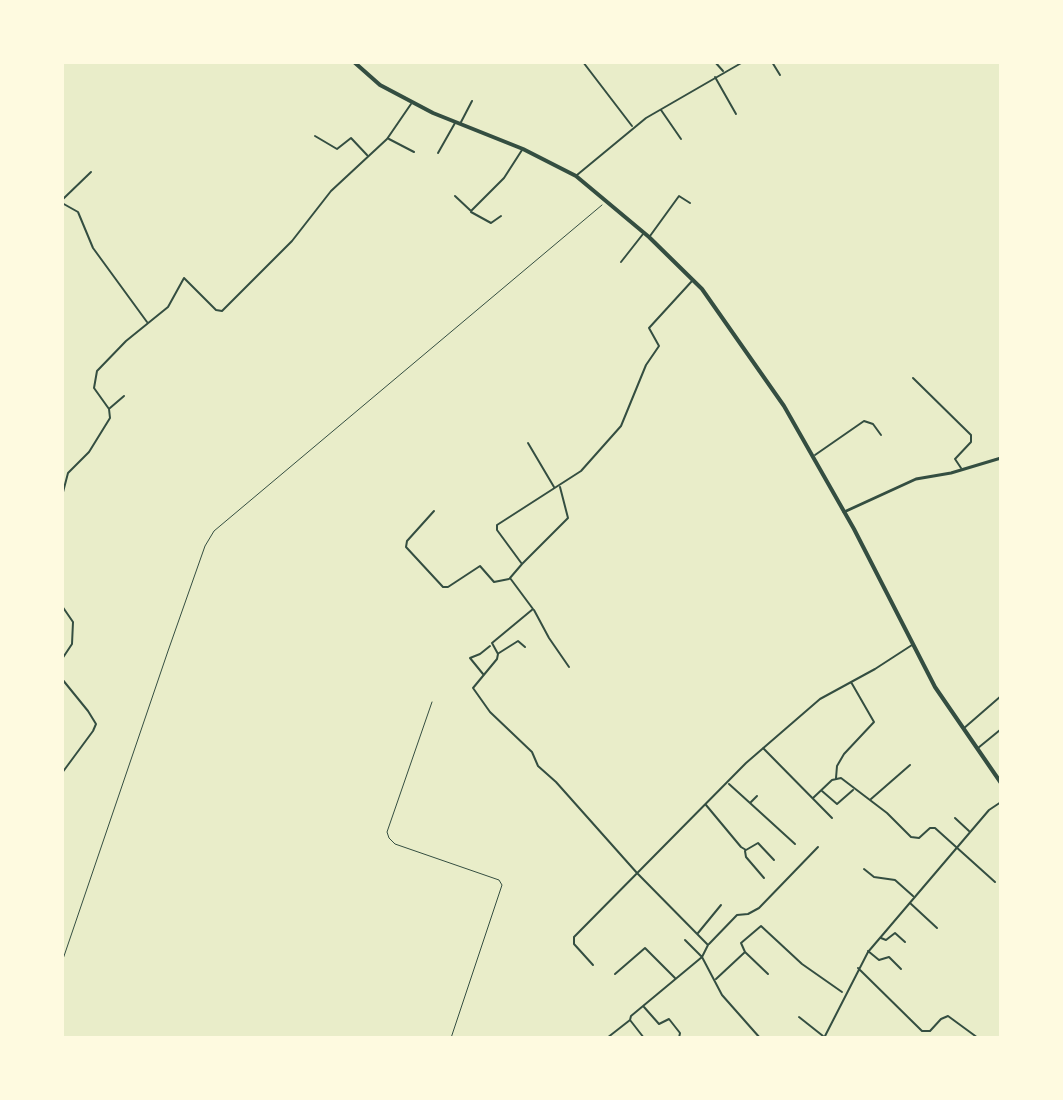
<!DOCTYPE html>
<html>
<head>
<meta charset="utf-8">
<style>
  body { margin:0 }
  #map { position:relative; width:1063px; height:1100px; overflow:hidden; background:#e9edc9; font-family:Quicksand,sans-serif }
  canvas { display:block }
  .frame { position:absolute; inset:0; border:64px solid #fefae0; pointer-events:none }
</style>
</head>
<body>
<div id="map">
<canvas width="1063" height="1100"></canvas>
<div class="frame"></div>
</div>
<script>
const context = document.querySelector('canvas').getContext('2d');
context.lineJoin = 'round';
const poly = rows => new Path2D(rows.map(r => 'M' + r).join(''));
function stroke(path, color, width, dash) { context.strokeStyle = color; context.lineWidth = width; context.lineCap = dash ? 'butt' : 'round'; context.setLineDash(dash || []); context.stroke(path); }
stroke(poly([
  [432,702,387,832,389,838,395,844,499,880,502,885,451,1038],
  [62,962,168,651,205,546,214,531,602,205]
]), '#344e41', 1);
stroke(poly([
  [583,62,632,126],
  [715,62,723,71],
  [772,62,780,75],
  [715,77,736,114],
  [661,110,681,139],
  [460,124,472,101],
  [315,136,337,149,351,138,367,155],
  [389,139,414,152],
  [438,153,455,123],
  [577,175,646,118,743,62],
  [455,196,471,211,504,178,522,150],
  [62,200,91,172],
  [62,203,78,212,93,248,147,322],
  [471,212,491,223,501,216],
  [650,236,679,196,690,203],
  [621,262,643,234],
  [692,281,649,328,659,346,646,365,621,426,581,471,497,525,497,530,522,564,510,578,533,609,492,643,498,654,497,659,473,688,490,712,532,752,538,766,556,782,637,873,708,945,702,957,722,995,760,1038],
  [913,378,971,435,971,442,955,459,961,468],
  [110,408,124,396],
  [528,443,554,487],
  [815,455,864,421,873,424,881,435],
  [62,496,68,473,89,452,110,418,109,409,94,388,97,371,126,341,168,307,184,278,216,310,222,311,292,241,331,191,387,139,411,104],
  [434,511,407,541,406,547,443,587,448,587,480,566,494,582,509,579],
  [522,564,568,518,560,487],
  [62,606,73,622,72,644,62,659],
  [534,610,549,638,569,667],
  [499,653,518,641,525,647],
  [483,674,470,658,480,654,490,646],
  [62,679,88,711,96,724,93,731,62,773],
  [963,729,1001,696],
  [763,748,832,818],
  [978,748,1000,730],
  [836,778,837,766,844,754,874,722,851,682],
  [729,784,750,803,757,796],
  [822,791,837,804,853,790],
  [813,798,832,780,841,778,887,813,911,837,919,838,930,828,935,828,995,882],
  [871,799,910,765],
  [750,803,795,844],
  [706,805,741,847,746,850,758,843,774,860],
  [955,818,969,831],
  [745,851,746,857,764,878],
  [864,869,874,877,895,880,913,896],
  [910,903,937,928],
  [698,933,721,905],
  [881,938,886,940,895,933,905,942],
  [709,944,737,915,748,914,759,908,818,847],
  [868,951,879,960,889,957,901,969],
  [745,952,741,943,761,926,802,964,842,992],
  [593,965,574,944,574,937,746,763,820,699,875,669,912,645],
  [858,968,922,1031,930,1031,941,1019,948,1016,978,1038],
  [615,974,645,948,675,978],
  [716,979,745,952,768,974],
  [644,1007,659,1024,669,1019,680,1033,679,1038],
  [799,1017,823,1036],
  [607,1038,630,1020],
  [644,1038,630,1020,631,1016,702,957,685,940],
  [824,1038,868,952,989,810,1001,802]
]), '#344e41', 2);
stroke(poly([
  [844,512,916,479,951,473,1001,458]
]), '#344e41', 3);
stroke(poly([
  [354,62,380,85,433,113,523,149,576,176,649,237,702,289,784,406,854,529,935,687,1001,783]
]), '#344e41', 4);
</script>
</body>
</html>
